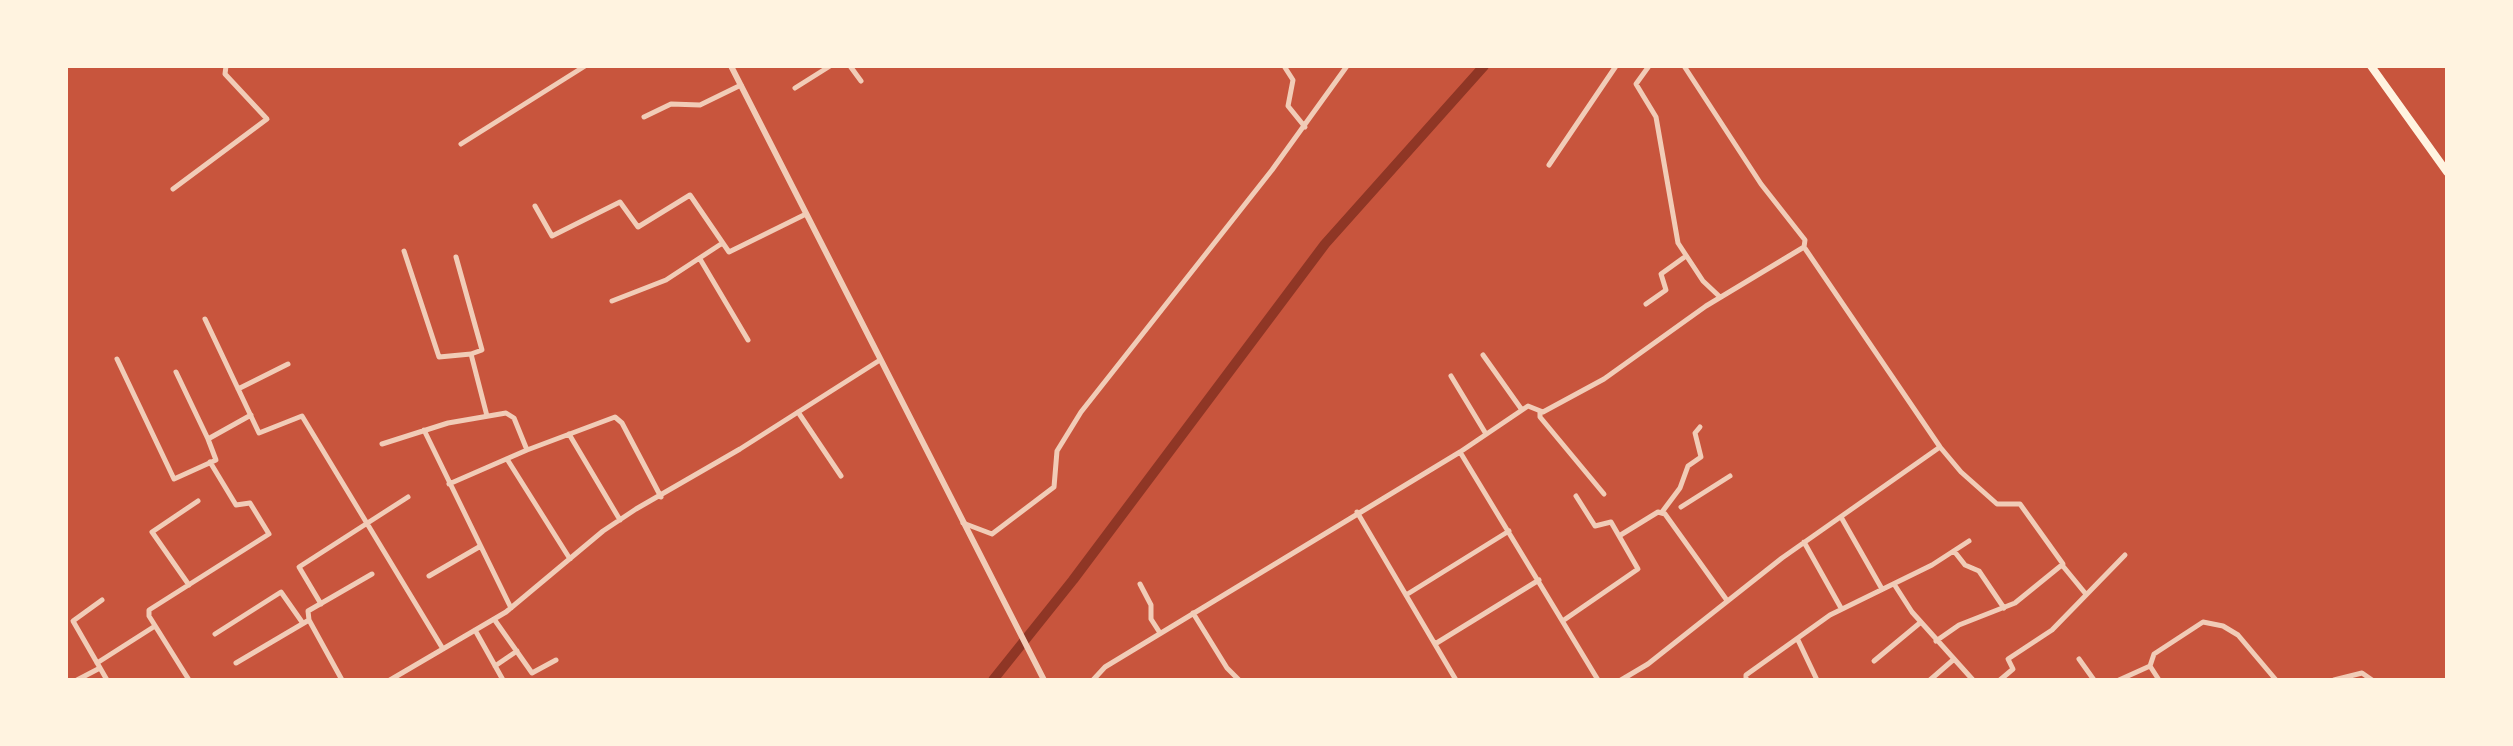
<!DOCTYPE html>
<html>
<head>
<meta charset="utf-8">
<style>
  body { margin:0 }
  #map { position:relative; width:2513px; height:746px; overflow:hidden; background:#c8553d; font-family:"Zilla Slab",serif }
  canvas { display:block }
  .frame { position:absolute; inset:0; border:68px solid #fff3e0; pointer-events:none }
</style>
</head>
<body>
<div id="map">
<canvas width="2513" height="746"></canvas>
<div class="frame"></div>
</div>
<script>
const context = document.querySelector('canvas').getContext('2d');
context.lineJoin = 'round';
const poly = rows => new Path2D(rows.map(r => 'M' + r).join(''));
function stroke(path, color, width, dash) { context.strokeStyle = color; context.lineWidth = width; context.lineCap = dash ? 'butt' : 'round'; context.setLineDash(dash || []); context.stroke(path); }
stroke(poly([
  [993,680,1073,580,1325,244,1484,66]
]), '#8f3625', 10);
stroke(poly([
  [850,66,861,81],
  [1284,66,1293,80,1288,106,1305,127],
  [1649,66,1636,84,1656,117,1678,243,1703,281,1720,297],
  [1684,66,1761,184,1805,240,1804,247],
  [795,88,830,66],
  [644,117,671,104,700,105,741,85],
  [461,144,585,66],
  [1549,165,1616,66],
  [173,189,267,119,225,74,226,66],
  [535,206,552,236,620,202,638,227,690,195,729,252,806,214],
  [404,251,439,357,471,354,487,416],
  [456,257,482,350,471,354],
  [700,259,748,340],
  [612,301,666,280,721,244],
  [1646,304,1666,290,1661,274,1686,256],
  [205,319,259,433,302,416,443,649],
  [1483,355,1522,410],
  [117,359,174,479,216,460,208,439,251,415],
  [176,372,208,439],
  [1451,376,1486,434],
  [238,389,288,364],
  [1540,411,1540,417,1604,494],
  [798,412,841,476],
  [424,430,511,608],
  [569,434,620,520],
  [382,444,448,423,506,413,514,418,527,450],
  [1460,452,1598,680],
  [507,459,570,559],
  [449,484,527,450,615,417,622,423,661,497],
  [1681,507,1730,476],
  [1357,512,1456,680],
  [1662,512,1680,488,1688,466,1701,457,1695,433,1700,427],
  [1841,517,1882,589],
  [963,523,992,534,1054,487,1057,451,1081,412,1272,170,1347,66],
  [1619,536,1658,512,1665,514,1726,599],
  [1804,542,1841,608],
  [1954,551,1965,565,1979,571,2004,608],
  [2062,565,2085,593],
  [429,576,479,547],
  [1140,584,1151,605,1151,619,1160,633],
  [1894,584,1912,612,1973,680],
  [189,585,152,532,198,501],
  [1406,595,1509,531],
  [102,600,73,621,107,680],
  [321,604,299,567,408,497],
  [1193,613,1227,668,1239,680],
  [494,619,532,673,556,660],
  [309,620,308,611,372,574],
  [1564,620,1638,569,1611,522,1595,526,1576,496],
  [475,630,503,680],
  [215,634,281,592,302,622],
  [1798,640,1817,680],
  [1936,641,1959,625,2015,603,2063,564,2020,504,1997,504,1961,472,1940,447],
  [1435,644,1539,580],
  [2079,659,2094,680],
  [1874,661,1921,622],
  [97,663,155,626],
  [236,663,309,620,342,680],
  [495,666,517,651],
  [77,680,100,668],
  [189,680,149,616,149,610,269,534,250,503,236,505,210,462],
  [390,680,506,612,603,531,636,509,740,449,880,360],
  [1093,680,1105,667,1460,452,1528,406,1543,412,1604,379,1706,306,1804,247,1940,447,1782,558,1648,664,1621,680],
  [1746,680,1746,675,1830,615,1932,565,1969,541],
  [1930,680,1953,660],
  [2000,680,2013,669,2008,659,2052,630,2125,555],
  [2119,680,2150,666],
  [2159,680,2150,666,2154,654,2203,622,2223,626,2238,635,2276,680],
  [2334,680,2362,673,2372,680]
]), '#f1ccb7', 5);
stroke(poly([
  [731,66,1044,680]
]), '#f1ccb7', 6);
stroke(poly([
  [2371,66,2447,172]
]), '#fff3e0', 8);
</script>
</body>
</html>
